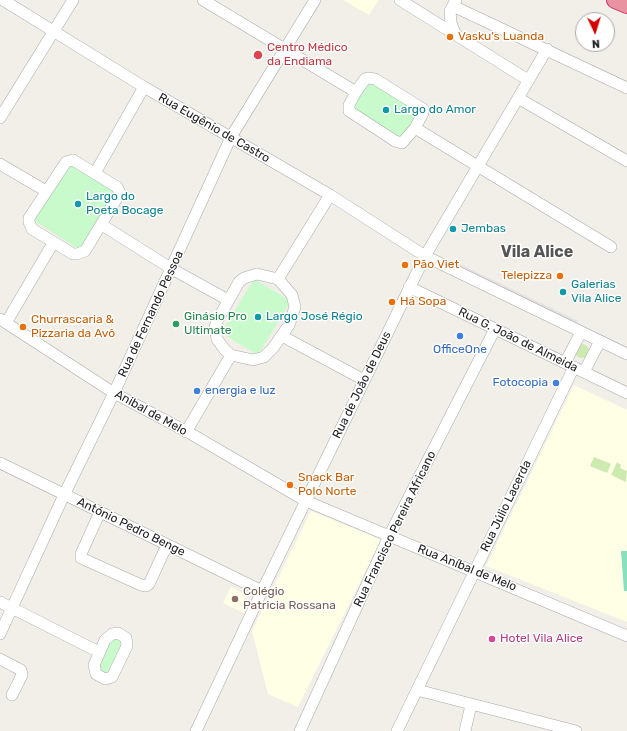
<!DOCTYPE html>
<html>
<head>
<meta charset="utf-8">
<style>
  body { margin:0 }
  #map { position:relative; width:627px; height:731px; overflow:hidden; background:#f2efe9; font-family:Rubik,sans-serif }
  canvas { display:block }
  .north { position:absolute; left:575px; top:12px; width:40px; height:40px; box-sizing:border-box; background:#fff; border:1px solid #a7a7a7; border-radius:50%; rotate:176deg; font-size:11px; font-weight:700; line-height:16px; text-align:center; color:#222 }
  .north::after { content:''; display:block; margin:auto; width:14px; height:18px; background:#d40000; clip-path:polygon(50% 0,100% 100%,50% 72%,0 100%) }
</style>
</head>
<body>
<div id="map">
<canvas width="627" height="731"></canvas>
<div class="north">N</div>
</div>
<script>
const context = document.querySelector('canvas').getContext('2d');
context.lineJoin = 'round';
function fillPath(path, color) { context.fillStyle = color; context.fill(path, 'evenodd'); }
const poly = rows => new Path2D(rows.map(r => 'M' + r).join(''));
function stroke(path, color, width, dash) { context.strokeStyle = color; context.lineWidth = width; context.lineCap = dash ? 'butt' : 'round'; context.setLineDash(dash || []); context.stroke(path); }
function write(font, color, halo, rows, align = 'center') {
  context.font = font + ' Rubik,sans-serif'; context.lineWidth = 3; context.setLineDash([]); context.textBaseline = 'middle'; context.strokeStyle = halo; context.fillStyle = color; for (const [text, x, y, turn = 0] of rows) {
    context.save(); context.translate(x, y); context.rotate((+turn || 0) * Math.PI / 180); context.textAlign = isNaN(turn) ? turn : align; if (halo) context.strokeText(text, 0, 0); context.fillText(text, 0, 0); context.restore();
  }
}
fillPath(poly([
  [343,0,379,0,369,15],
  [574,385,627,410,627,622,486,566],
  [311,511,381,540,298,707,268,694,252,631],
  [231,587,246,595,242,604,249,608,246,614,223,603]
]), '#ffffe5');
fillPath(poly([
  '575 351a7 7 0 1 1 14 0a7 7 0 1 1-14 0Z',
  [594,457,611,464,607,473,590,466],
  [617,462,621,465,620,468,627,471,626,482,611,475]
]), '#cdebb0');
fillPath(poly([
  [368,80,421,111,402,143,350,110],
  [72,164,117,192,80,250,33,220],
  [254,279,291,301,258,355,221,333],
  [117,637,125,645,109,676,101,671,99,661,108,640]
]), '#c8facc');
fillPath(poly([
  [621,551,627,551,627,591,624,591]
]), '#88e0be');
fillPath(poly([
  [451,260,578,321,577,323,450,263]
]), '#e2e2e2');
const minor = poly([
  [3,0,144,87,330,195,425,256,627,354],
  [203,0,356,92],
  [400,0,528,80],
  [453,6,627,88],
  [455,33,451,23,450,11,456,0],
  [368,78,375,79,423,109,423,113,415,128,402,143,395,141,349,111,349,105,356,92,365,79,368,78],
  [518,98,627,161],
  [0,118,73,0],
  [415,128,611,247],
  [73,160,117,187,120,193,85,251,77,254,73,254,32,229,29,222,29,218,66,162,73,160],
  [0,164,46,191],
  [95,173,144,87],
  [102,225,172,269,228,300],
  [257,274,278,279,292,295,295,307,289,325,273,348,264,357,253,360,231,355,225,350,217,339,215,327,217,321,239,282,244,278,257,274],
  [278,279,330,195],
  [409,287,627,393],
  [0,319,114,393,193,435,306,501,627,636],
  [6,323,53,243],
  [282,336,364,380],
  [565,363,581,332],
  [584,372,600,341],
  [186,432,231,355],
  [0,463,262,591],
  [100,512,81,554,81,558,141,585,146,586,149,584,167,545],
  [0,602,99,652],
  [118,633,126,638,127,646,112,677,105,679,96,674,94,665,105,640,112,634,118,633],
  [0,634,64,495,114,393,231,137,315,0],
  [0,659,21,670,22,675,12,695],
  [417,690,576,731],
  [196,731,262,591,425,256,547,49],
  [300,731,389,536,495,329],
  [397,731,574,367],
  [465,731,471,705]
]);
const highway = poly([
  [615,0,627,5]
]);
stroke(minor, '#a9a9a9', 12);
stroke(highway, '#dc2a67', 18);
stroke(minor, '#fff', 11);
stroke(highway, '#e892a2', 16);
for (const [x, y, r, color] of [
  [450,37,4,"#e8710a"],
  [258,55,5,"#e0444e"],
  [386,110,4,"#0f9aa8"],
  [78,204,4,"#0f9aa8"],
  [453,229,4,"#0f9aa8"],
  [405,265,4,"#e8710a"],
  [560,276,4,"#e8710a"],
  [563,292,4,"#0f9aa8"],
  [392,302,4,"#e8710a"],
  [258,317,4,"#0f9aa8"],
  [176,324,4,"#2e9e5b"],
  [23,327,4,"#e8710a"],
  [460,336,4,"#3f7fe0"],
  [556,383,4,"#3f7fe0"],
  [197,391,4,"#3f7fe0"],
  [290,485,4,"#e8710a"],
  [235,599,4,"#8d6e63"],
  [492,639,4,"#d1479c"]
]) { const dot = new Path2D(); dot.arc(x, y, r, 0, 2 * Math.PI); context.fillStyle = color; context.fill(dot); stroke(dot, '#fff', 1.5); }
write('12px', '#c56008', '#fff', [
  ["Vasku's Luanda",458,37],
  ["Pão Viet",413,265],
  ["Telepizza",552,276,"right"],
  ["Há Sopa",400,302],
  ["Churrascaria &",31,320],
  ["Pizzaria da Avô",31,334],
  ["Snack Bar",298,478],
  ["Polo Norte",298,492]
], 'left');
write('12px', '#be3a42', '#fff', [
  ["Centro Médico",267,48],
  ["da Endiama",267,62]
], 'left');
write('12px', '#0d838f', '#fff', [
  ["Largo do Amor",394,110],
  ["Largo do",86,197],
  ["Poeta Bocage",86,211],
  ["Jembas",461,229],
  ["Galerias",571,285],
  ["Vila Alice",571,299],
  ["Largo José Régio",266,317]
], 'left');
write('12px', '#222', '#fff', [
  ["Rua Eugênio de Castro",214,128,30],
  ["Rua de Fernando Pessoa",151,314,-65],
  ["Rua G. João de Almeida",518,340,26],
  ["Rua de João de Deus",362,385,-64],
  ["Anibal de Melo",151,413,29],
  ["Rua Júlio Lacerda",506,506,-64],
  ["António Pedro Benge",131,527,26],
  ["Rua Francisco Pereira Africano",395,529,-64],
  ["Rua Aníbal de Melo",467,568,22]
]);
write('12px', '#27864d', '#fff', [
  ["Ginásio Pro",184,317],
  ["Ultimate",184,331]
], 'left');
write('12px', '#366cbe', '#fff', [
  ["OfficeOne",460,350],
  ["Fotocopia",548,383,"right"],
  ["energia e luz",205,391,"left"]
]);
write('12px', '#785e54', '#fff', [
  ["Colégio",243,592],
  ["Patricia Rossana",243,606]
], 'left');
write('12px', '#b23c85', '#fff', [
  ["Hotel Vila Alice",500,639]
], 'left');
write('bold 16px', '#555', '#fff', [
  ["Vila Alice",537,252]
]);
</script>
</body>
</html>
